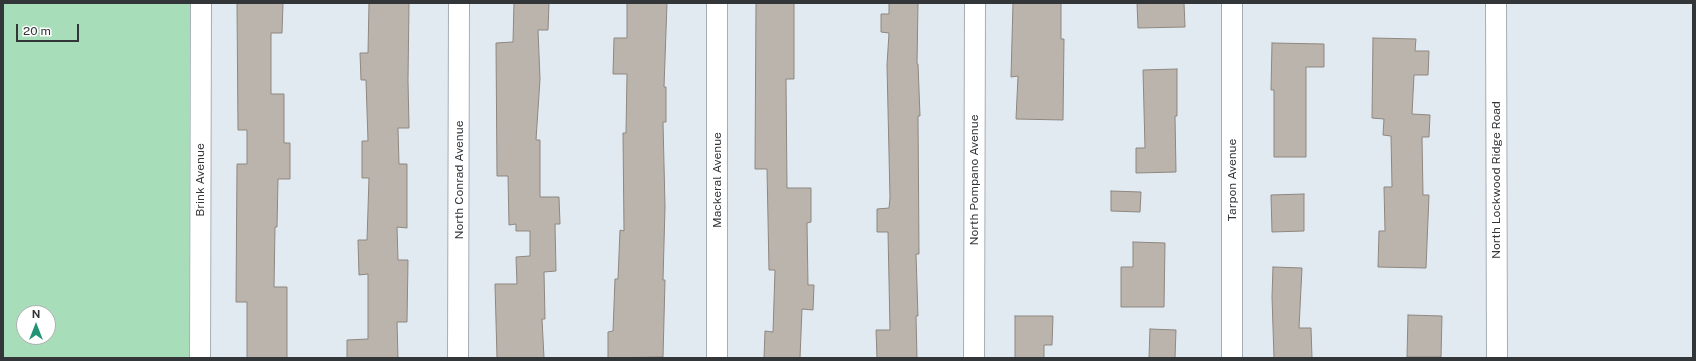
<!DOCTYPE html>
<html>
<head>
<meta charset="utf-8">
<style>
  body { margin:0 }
  #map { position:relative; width:1696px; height:361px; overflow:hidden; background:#e2eaf1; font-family:"Public Sans",sans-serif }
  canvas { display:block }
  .frame { position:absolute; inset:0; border:4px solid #333639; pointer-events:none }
  .north { position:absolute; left:16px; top:305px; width:40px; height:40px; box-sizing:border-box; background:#fff; border:1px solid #adafb0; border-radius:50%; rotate:0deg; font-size:11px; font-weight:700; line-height:16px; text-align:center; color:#333639 }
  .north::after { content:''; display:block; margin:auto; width:14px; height:18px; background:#239375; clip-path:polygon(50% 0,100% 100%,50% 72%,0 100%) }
  .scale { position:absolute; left:16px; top:24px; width:63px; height:18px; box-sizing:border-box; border:2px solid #333639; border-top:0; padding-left:5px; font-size:12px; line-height:14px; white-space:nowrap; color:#333639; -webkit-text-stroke:3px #fff; paint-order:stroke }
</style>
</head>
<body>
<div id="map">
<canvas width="1696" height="361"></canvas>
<div class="frame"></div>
<div class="north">N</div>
<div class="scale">20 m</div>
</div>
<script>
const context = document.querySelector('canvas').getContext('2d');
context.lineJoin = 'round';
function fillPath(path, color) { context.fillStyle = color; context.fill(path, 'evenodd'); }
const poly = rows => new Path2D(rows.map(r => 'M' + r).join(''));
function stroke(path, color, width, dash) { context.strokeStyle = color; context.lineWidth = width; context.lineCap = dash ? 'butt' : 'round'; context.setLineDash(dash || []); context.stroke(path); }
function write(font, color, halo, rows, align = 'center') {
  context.font = font + ' "Public Sans",sans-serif'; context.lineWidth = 4; context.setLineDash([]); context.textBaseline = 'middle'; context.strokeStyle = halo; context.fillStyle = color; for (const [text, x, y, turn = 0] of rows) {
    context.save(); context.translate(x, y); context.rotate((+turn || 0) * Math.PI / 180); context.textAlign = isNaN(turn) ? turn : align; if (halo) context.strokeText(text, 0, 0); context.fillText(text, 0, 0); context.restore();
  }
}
fillPath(poly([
  [3,3,190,3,189,358,3,358],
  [24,313,48,313,48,337,24,337]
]), '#a7ddb9');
const building = poly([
  [237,3,283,3,282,33,271,33,271,94,284,94,284,143,290,143,290,179,278,179,277,227,275,227,274,287,287,287,287,358,247,358,247,302,236,302,237,164,247,164,247,130,238,130,237,3],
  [369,3,409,3,408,80,409,128,398,128,399,164,407,164,407,228,397,227,398,260,408,260,407,322,397,322,398,358,347,358,347,340,368,339,368,274,359,275,358,240,367,240,369,178,362,178,362,141,368,141,366,80,361,80,360,53,368,53,369,3],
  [514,3,549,3,548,30,538,30,540,79,536,140,540,140,540,197,559,197,560,224,555,224,556,271,544,272,545,319,542,319,544,358,497,358,495,284,517,284,516,257,530,256,530,231,516,231,516,224,509,225,508,176,497,176,496,43,513,42,514,3],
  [627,3,667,3,664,87,666,87,666,122,663,122,665,207,663,280,665,280,663,357,608,358,608,332,613,331,615,279,618,279,620,230,624,231,623,133,626,133,627,74,613,74,614,38,627,38,627,3],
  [756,3,794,3,794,79,786,79,787,188,811,188,811,222,807,223,808,285,814,285,813,310,802,309,800,358,764,358,765,331,773,332,775,270,769,270,767,169,755,169,756,3],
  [889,3,918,3,917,64,918,64,920,116,918,116,919,254,916,254,918,316,916,316,917,358,877,358,876,330,890,330,888,232,877,232,877,209,889,208,890,198,887,65,889,33,881,32,881,14,889,14,889,3],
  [1013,3,1061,3,1061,39,1064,39,1063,120,1016,119,1018,76,1011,77,1013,3],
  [1137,3,1184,3,1185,27,1138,28,1137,3],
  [1373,38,1416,39,1415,51,1429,51,1428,75,1414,75,1412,114,1430,115,1429,137,1422,137,1423,195,1429,195,1426,268,1378,267,1379,231,1385,231,1384,187,1392,187,1391,136,1383,135,1384,119,1372,118,1373,38],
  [1272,43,1324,44,1324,67,1306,67,1306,157,1274,157,1274,90,1271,90,1272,43],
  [1177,69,1177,116,1175,116,1176,172,1136,173,1136,148,1145,148,1143,70,1177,69],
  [1111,191,1141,192,1140,212,1111,211,1111,191],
  [1304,194,1304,231,1272,232,1271,195,1304,194],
  [1133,242,1165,243,1164,307,1121,307,1121,267,1133,267,1133,242],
  [1273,267,1302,268,1299,328,1311,328,1312,358,1274,358,1272,297,1273,267],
  [1408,315,1442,316,1441,357,1407,357,1408,315],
  [1015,316,1053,316,1052,345,1044,345,1044,358,1015,358,1015,316],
  [1150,329,1176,330,1175,358,1149,358,1150,329]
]);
fillPath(building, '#bab4ac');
stroke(building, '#8d8780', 1);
const minor = poly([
  [1232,3,1232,358],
  [1496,3,1497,358],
  [200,358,201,3],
  [458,358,459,3],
  [717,358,717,3],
  [974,358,975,3]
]);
stroke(minor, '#a6aeb5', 22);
stroke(minor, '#fff', 20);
write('12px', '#333639', '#fff', [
  ["Brink Avenue",200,180,-90],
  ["North Conrad Avenue",459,180,-90],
  ["Mackeral Avenue",717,180,-90],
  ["North Pompano Avenue",974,180,-90],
  ["Tarpon Avenue",1232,180,-90],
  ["North Lockwood Ridge Road",1496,180,-90]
]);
</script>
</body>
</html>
